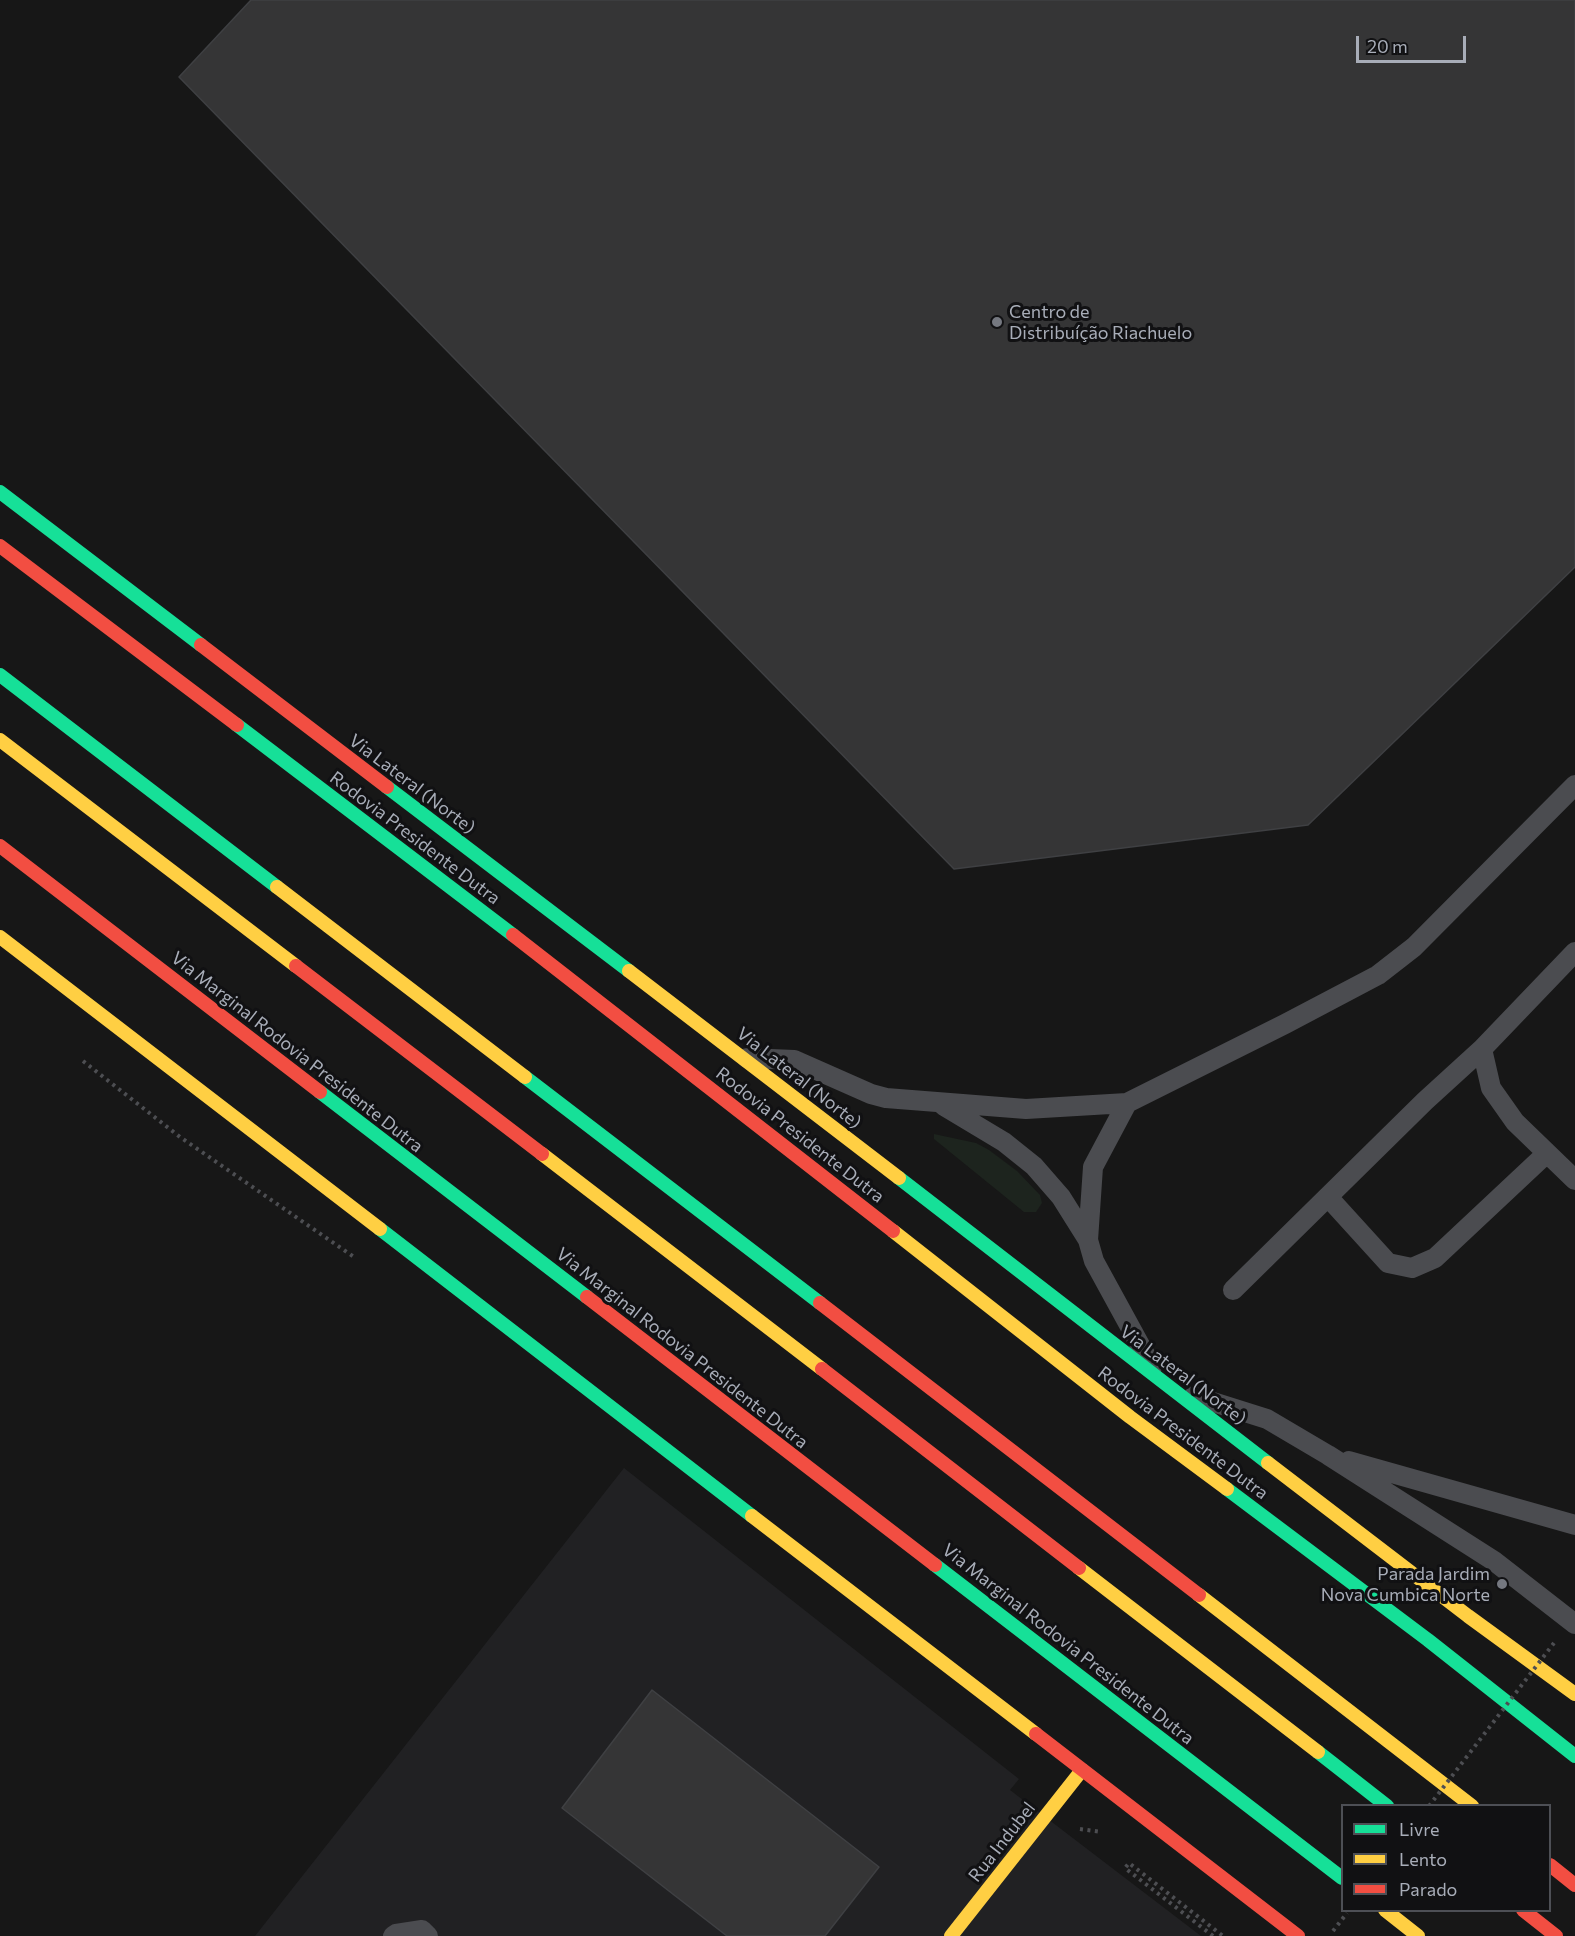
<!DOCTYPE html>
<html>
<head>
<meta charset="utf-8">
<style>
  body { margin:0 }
  #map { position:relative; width:1575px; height:1936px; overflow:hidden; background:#171717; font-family:Commissioner,sans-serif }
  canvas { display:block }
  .legend { position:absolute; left:1341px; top:1804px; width:210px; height:108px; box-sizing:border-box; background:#111113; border:2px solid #4d4f55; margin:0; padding:8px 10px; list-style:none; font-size:18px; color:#a8adb8 }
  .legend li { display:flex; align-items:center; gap:12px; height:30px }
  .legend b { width:30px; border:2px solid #4d4f55 }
  .scale { position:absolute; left:1356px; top:36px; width:110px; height:27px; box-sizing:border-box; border:3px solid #a8adb8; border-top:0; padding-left:8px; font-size:18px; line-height:21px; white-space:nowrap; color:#a8adb8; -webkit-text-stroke:4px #111113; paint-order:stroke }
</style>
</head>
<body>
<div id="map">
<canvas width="1575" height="1936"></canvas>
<ul class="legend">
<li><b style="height:8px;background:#16e098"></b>Livre</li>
<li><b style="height:8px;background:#ffcf43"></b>Lento</li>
<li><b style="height:8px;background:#f24e42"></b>Parado</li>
</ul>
<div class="scale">20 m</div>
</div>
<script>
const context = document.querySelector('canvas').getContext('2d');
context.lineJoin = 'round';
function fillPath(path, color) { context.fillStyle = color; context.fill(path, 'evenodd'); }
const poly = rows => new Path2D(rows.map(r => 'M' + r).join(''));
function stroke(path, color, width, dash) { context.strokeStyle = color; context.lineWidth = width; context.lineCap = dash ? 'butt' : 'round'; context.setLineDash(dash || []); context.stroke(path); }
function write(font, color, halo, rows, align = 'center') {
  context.font = font + ' Commissioner,sans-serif'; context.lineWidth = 6; context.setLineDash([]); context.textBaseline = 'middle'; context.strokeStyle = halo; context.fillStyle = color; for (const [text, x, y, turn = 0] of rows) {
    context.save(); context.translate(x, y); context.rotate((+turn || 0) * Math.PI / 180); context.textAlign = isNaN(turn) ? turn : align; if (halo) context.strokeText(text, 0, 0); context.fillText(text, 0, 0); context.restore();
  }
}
fillPath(poly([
  [624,1468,1019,1779,1010,1790,1201,1936,255,1936]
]), '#212123');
fillPath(poly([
  [934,1134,976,1143,989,1150,1017,1171,1040,1195,1042,1203,1036,1212,1024,1212,934,1139]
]), '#1d241e');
const building = poly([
  [251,0,1575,0,1575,567,1308,825,954,869,179,77,251,0],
  [652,1690,879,1867,825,1936,727,1936,562,1808,652,1690]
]);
fillPath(building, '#353536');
stroke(building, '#3f4043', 1.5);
stroke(poly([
  [83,1061,180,1137,354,1257],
  [1080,1829,1102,1832],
  [1333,1931,1347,1913],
  [1213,1936,1125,1868,1129,1863,1223,1936]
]), '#4d4e52', 4, [3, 4.5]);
stroke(poly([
  [1575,952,1482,1049,1491,1088,1515,1122,1575,1180],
  [747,1058,794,1060,871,1094,886,1098,1026,1109,1127,1103,1285,1024,1378,975,1414,947,1575,785],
  [1127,1103,1093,1167,1088,1240,1094,1261,1152,1367],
  [944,1106,1004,1142,1034,1166,1061,1197,1088,1240],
  [1328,1197,1388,1263,1412,1268,1435,1258,1547,1153],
  [1233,1290,1425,1101,1482,1049],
  [1194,1396,1267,1419,1328,1455,1494,1561,1575,1624],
  [1349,1461,1575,1525],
  [393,1936,396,1934,422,1930,428,1936]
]), '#4b4c50', 20);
stroke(poly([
  [0,492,201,645],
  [0,675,277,887],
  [237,725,513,935],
  [387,787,629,971],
  [525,1077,820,1303],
  [320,1092,587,1297],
  [899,1178,1268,1463],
  [380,1229,752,1516],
  [1227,1489,1428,1640,1575,1756],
  [935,1565,1342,1878],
  [1318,1752,1387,1806]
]), '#16e098', 14);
stroke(poly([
  [0,740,296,966],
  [277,887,525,1077],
  [0,937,380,1229],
  [629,971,899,1178],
  [542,1154,822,1369],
  [893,1231,1130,1417,1227,1489],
  [1268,1463,1468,1616,1575,1694],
  [752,1516,1036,1734],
  [1079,1568,1318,1752],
  [1199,1595,1472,1806],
  [1385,1910,1418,1936],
  [951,1936,1082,1770]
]), '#ffcf43', 14);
stroke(poly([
  [0,546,237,725],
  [201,645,387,787],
  [0,846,320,1092],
  [513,935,893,1231],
  [296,966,542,1154],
  [587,1297,935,1565],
  [820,1303,1199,1595],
  [822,1369,1079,1568],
  [1036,1734,1298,1936],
  [1550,1865,1575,1885],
  [1523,1910,1556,1936]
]), '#f24e42', 14);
stroke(poly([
  [1429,1806,1554,1643]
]), '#4d4e52', 4, [3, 4.5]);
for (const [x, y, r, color] of [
  [997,322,6,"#757880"],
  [1502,1584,6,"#757880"]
]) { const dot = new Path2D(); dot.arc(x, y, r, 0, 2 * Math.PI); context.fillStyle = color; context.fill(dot); stroke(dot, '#111113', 2); }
write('18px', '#a8adb8', '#111113', [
  ["Centro de",1009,312],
  ["Distribuíção Riachuelo",1009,333],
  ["Parada Jardim",1490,1574,"right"],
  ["Nova Cumbica Norte",1490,1595,"right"]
], 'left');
write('18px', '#a8adb8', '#111113', [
  ["Via Lateral (Norte)",412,784,37],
  ["Rodovia Presidente Dutra",415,838,37],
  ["Via Marginal Rodovia Presidente Dutra",297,1052,38],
  ["Via Lateral (Norte)",799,1078,38],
  ["Rodovia Presidente Dutra",800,1135,38],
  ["Via Marginal Rodovia Presidente Dutra",682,1348,38],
  ["Via Lateral (Norte)",1183,1375,37],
  ["Rodovia Presidente Dutra",1183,1433,37],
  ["Via Marginal Rodovia Presidente Dutra",1068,1644,38],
  ["Rua Indubel",1002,1842,-52]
]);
</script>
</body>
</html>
